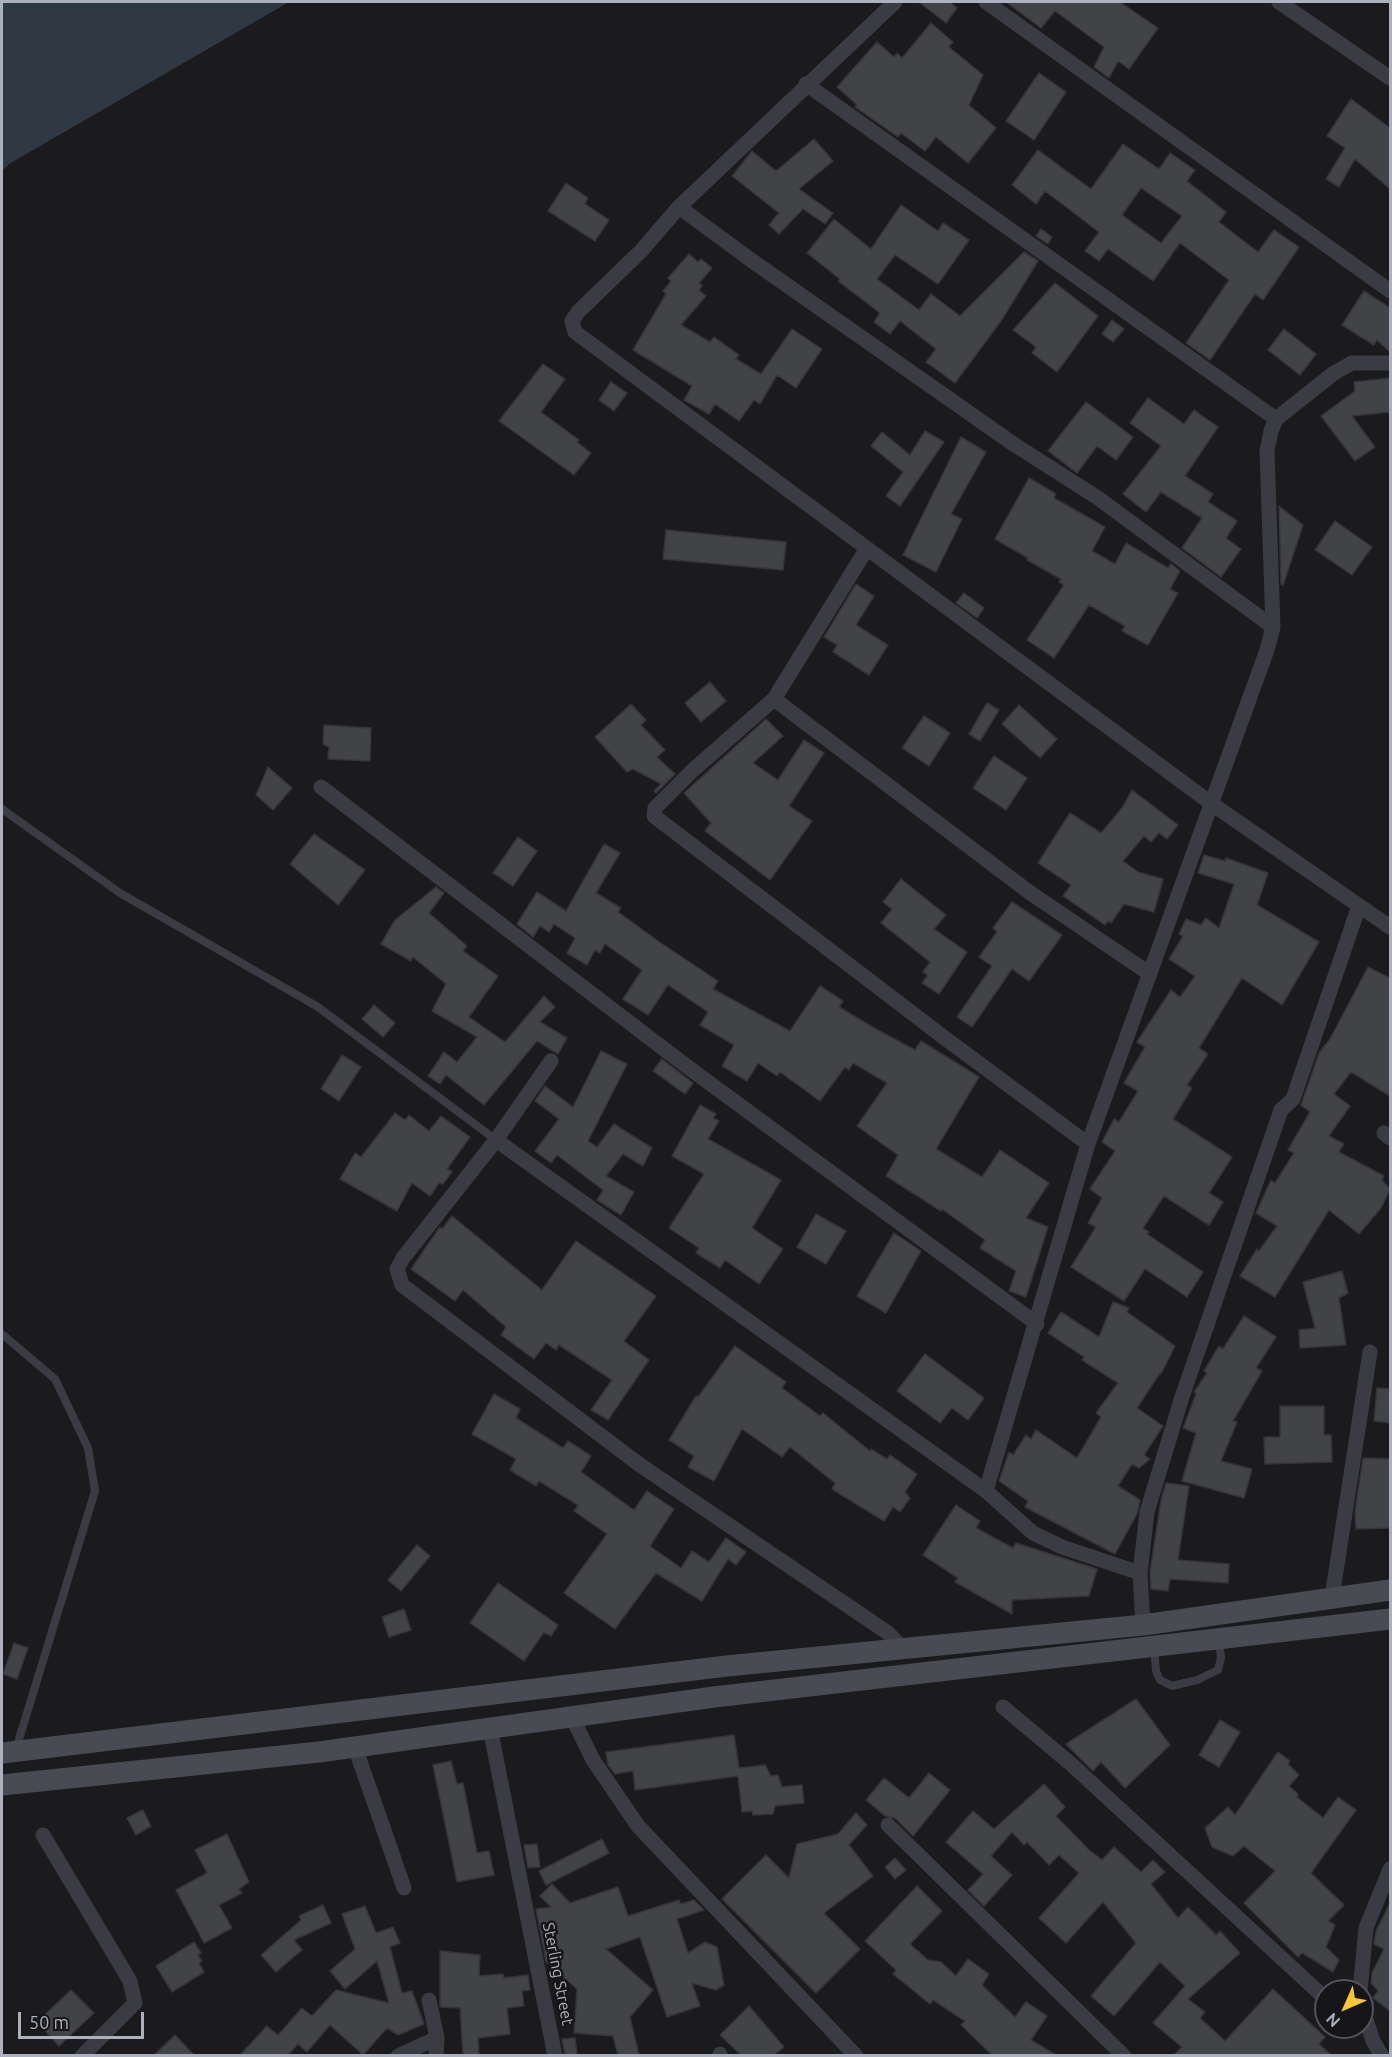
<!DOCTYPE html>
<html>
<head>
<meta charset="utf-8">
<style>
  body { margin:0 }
  #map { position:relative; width:1392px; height:2057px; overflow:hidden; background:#1b1b1d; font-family:Ubuntu,sans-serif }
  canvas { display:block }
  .frame { position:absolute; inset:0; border:3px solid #adb1bd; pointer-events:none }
  .north { position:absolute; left:1314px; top:1979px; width:60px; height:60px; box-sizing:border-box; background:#161518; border:2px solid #52535a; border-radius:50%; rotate:225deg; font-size:16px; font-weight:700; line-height:24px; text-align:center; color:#adb1bd }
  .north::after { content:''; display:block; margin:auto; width:21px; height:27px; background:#fdc633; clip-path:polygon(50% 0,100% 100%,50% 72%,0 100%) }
  .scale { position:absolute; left:18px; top:2012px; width:126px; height:27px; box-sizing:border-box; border:3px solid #adb1bd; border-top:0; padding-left:8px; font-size:18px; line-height:21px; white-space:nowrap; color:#adb1bd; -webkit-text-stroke:4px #161518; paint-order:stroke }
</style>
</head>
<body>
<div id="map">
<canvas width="1392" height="2057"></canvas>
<div class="frame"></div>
<div class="north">N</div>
<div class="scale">50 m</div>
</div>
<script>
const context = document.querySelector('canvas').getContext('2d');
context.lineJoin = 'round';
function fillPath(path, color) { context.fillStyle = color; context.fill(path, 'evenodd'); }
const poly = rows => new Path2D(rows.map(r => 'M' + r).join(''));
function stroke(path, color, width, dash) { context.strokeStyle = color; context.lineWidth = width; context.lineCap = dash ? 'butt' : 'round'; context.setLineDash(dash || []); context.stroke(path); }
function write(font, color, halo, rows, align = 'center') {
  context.font = font + ' Ubuntu,sans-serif'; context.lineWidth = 5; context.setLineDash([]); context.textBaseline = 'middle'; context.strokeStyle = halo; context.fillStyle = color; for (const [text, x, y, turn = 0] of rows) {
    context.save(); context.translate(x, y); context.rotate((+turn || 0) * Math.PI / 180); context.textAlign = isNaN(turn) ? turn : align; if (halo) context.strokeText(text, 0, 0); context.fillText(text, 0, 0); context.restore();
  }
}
fillPath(poly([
  [2,2,289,2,9,164,2,171]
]), '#2f3943');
const building = poly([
  [919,2,950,2,957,8,946,23,919,2],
  [1006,2,1120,2,1158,28,1129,69,1118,61,1109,78,1094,67,1104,47,1055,11,1041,28,1006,2],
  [931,23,953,42,949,47,983,75,969,105,996,128,968,163,936,137,925,151,901,133,898,137,855,107,857,105,837,87,877,42,894,57,897,53,902,58,931,23],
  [1039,73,1066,92,1034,140,1006,121,1039,73],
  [1351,99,1390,128,1390,189,1355,159,1339,187,1326,179,1345,148,1327,136,1351,99],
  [814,139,833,161,799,189,833,213,825,224,803,209,779,234,769,225,779,213,732,176,752,151,776,171,814,139],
  [1123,144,1159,169,1170,153,1195,170,1187,181,1226,212,1219,222,1258,252,1274,230,1299,247,1263,300,1255,294,1210,360,1186,343,1229,280,1180,243,1153,281,1108,249,1099,261,1085,251,1099,232,1045,191,1036,204,1012,185,1038,150,1091,189,1123,144],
  [1141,188,1182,216,1161,243,1122,215,1141,188],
  [566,183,588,198,585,204,609,220,595,241,548,211,566,183],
  [901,205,938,231,943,223,969,240,938,284,895,255,877,279,919,310,931,294,960,316,1024,252,1038,261,1001,321,955,383,926,362,936,349,900,321,890,334,874,322,880,313,838,281,840,279,807,253,834,219,871,249,901,205],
  [1041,229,1052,237,1048,244,1036,236,1041,229],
  [689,254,698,262,701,259,712,268,699,283,702,286,699,290,706,296,681,325,710,342,714,337,739,355,736,359,761,374,792,329,822,349,796,388,777,375,760,404,754,400,739,421,715,404,709,414,684,400,692,386,633,350,666,294,663,291,671,281,668,278,689,254],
  [1055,283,1098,316,1057,372,1032,353,1036,347,1013,330,1055,283],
  [1364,291,1390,308,1390,352,1377,340,1374,345,1342,325,1364,291],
  [1112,320,1124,329,1113,342,1102,334,1112,320],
  [1284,329,1316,354,1300,375,1268,350,1284,329],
  [543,364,565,379,541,412,579,440,577,442,591,453,574,475,499,421,543,364],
  [1390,378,1390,412,1352,416,1375,447,1355,461,1321,416,1355,391,1354,382,1390,378],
  [611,382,627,393,614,411,599,400,611,382],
  [1148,398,1184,424,1194,410,1218,427,1185,476,1213,494,1208,502,1237,521,1226,538,1241,549,1221,577,1182,548,1202,518,1161,492,1146,512,1123,494,1161,446,1130,423,1148,398],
  [1086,402,1133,437,1116,460,1097,446,1077,473,1048,451,1086,402],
  [925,431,944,442,900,506,886,496,903,472,871,446,882,432,910,455,925,431],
  [961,437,986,452,951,514,962,519,936,572,903,555,961,437],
  [1029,478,1056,494,1054,498,1105,527,1092,551,1115,564,1126,543,1168,568,1171,564,1180,571,1170,589,1178,593,1148,645,1122,631,1125,626,1089,605,1054,658,1027,640,1064,585,1059,582,1061,579,1027,560,1028,558,995,539,1029,478],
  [1279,506,1303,525,1283,585,1281,584,1279,506],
  [1335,521,1372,547,1352,575,1315,550,1335,521],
  [666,530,786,542,783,570,663,559,666,530],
  [856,584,874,596,856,625,888,645,869,675,833,652,837,645,824,637,856,584],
  [964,593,984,608,977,618,956,603,964,593],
  [710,682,726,701,701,722,685,703,710,682],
  [987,703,999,710,980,741,969,734,987,703],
  [631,704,646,720,641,725,665,750,657,757,675,774,656,793,654,791,661,784,633,769,627,772,595,737,631,704],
  [1019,705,1057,739,1040,758,1002,724,1019,705],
  [924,716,950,733,929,766,902,748,924,716],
  [766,719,783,736,753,763,778,780,804,740,824,753,789,806,812,821,770,880,705,831,711,823,684,793,766,719],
  [324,725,371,728,370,761,328,759,329,747,323,744,324,725],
  [994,756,1027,778,1006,810,973,788,994,756],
  [268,767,292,788,273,810,256,795,268,767],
  [1132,790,1178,825,1167,839,1159,833,1151,842,1144,836,1123,861,1138,872,1163,879,1154,912,1124,904,1111,923,1108,921,1105,925,1063,896,1071,885,1038,863,1070,813,1101,833,1122,808,1132,790],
  [314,834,365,870,338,905,290,864,314,834],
  [518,837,537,851,513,886,493,873,518,837],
  [604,844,620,853,596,893,621,908,618,912,658,941,718,981,713,989,790,1031,820,986,843,1001,839,1007,876,1029,915,1050,921,1041,979,1077,936,1149,982,1177,1000,1150,1049,1183,1026,1218,1048,1227,1026,1297,1009,1291,1016,1271,980,1248,985,1240,942,1209,941,1211,886,1176,898,1155,857,1126,887,1083,853,1063,849,1070,845,1067,820,1101,780,1072,777,1076,758,1063,747,1081,722,1066,734,1045,700,1025,708,1012,668,985,648,1015,623,999,642,970,605,944,600,953,595,950,587,965,567,953,575,938,554,924,549,932,540,926,533,937,517,924,537,892,566,911,604,844],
  [1204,855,1225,861,1226,858,1268,873,1257,905,1319,942,1282,1005,1242,978,1199,1048,1208,1054,1187,1085,1192,1088,1173,1119,1232,1157,1209,1193,1223,1202,1209,1225,1164,1196,1143,1228,1149,1232,1147,1234,1203,1272,1187,1297,1145,1269,1124,1301,1071,1267,1096,1227,1088,1223,1102,1198,1090,1189,1115,1151,1102,1142,1114,1119,1119,1122,1138,1091,1124,1083,1145,1047,1137,1042,1171,990,1180,997,1195,976,1169,959,1183,936,1179,934,1186,919,1201,925,1206,918,1219,928,1234,884,1198,873,1204,855],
  [901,879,946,915,934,929,967,952,939,994,922,983,928,975,923,972,930,962,881,923,892,909,883,902,901,879],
  [436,887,444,893,429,913,467,946,463,951,498,976,469,1017,505,1042,544,996,555,1007,540,1022,567,1038,558,1054,537,1041,484,1105,446,1075,440,1084,428,1076,444,1052,457,1062,477,1037,432,1011,446,984,413,957,411,961,381,944,395,920,436,887],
  [1012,902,1062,935,1029,981,1012,969,972,1027,957,1017,992,966,979,957,997,932,993,928,1012,902],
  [1368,967,1390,978,1390,1096,1351,1072,1334,1094,1350,1106,1329,1136,1344,1144,1339,1152,1384,1176,1382,1180,1390,1189,1381,1208,1359,1234,1329,1210,1275,1297,1240,1276,1257,1249,1259,1251,1277,1226,1256,1213,1271,1180,1275,1183,1294,1153,1288,1150,1310,1112,1301,1105,1319,1053,1330,1039,1368,967],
  [374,1005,395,1023,383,1037,362,1019,374,1005],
  [601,1051,627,1064,588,1141,597,1147,614,1124,652,1148,643,1166,623,1154,606,1176,634,1192,621,1215,597,1200,603,1190,557,1155,551,1163,535,1151,559,1119,535,1101,545,1086,573,1107,601,1051],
  [342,1055,361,1067,339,1101,321,1089,342,1055],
  [662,1059,693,1083,685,1094,653,1071,662,1059],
  [700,1105,716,1114,713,1118,719,1121,708,1139,781,1180,752,1228,783,1249,759,1284,725,1260,720,1268,696,1253,699,1248,669,1228,704,1174,672,1156,700,1105],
  [395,1113,405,1120,409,1115,429,1131,441,1116,470,1137,447,1169,452,1172,443,1184,439,1183,430,1196,412,1183,397,1211,340,1179,355,1153,361,1157,395,1113],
  [816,1214,846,1231,826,1264,797,1247,816,1214],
  [452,1216,542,1290,576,1241,656,1296,624,1341,649,1360,608,1420,591,1410,612,1380,559,1345,556,1350,546,1343,534,1359,501,1335,506,1327,463,1290,455,1301,411,1269,440,1227,442,1229,452,1216],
  [894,1233,921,1251,886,1313,857,1296,894,1233],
  [1342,1271,1348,1293,1339,1298,1346,1345,1300,1348,1299,1330,1315,1328,1303,1282,1342,1271],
  [1113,1302,1129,1308,1127,1312,1175,1346,1161,1374,1160,1373,1137,1408,1163,1426,1144,1455,1150,1459,1139,1468,1132,1464,1118,1486,1140,1500,1137,1514,1115,1554,1025,1507,1028,1501,999,1481,1009,1452,1013,1455,1026,1435,1031,1439,1036,1430,1077,1458,1101,1417,1096,1413,1118,1383,1082,1360,1084,1357,1048,1333,1061,1312,1099,1337,1113,1302],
  [1244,1316,1276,1337,1256,1368,1262,1371,1233,1421,1237,1422,1221,1461,1252,1469,1244,1498,1182,1481,1196,1433,1183,1428,1196,1394,1194,1392,1207,1373,1204,1371,1219,1346,1223,1349,1244,1316],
  [735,1346,786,1382,782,1388,820,1416,823,1413,870,1451,871,1449,887,1459,890,1455,917,1474,905,1492,910,1498,900,1512,893,1507,884,1521,832,1489,835,1483,790,1447,782,1457,742,1429,714,1481,688,1467,694,1456,669,1440,696,1396,698,1397,735,1346],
  [925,1354,984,1398,968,1420,952,1408,940,1423,897,1391,925,1354],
  [1377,1388,1390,1389,1390,1423,1374,1421,1377,1388],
  [494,1394,520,1409,516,1418,563,1448,568,1441,591,1456,581,1472,634,1510,647,1491,674,1509,650,1546,681,1568,692,1551,709,1562,726,1538,746,1552,736,1565,728,1559,702,1601,656,1573,615,1629,564,1593,607,1534,574,1511,578,1505,539,1481,536,1486,510,1470,516,1459,472,1434,494,1394],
  [1280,1406,1324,1406,1324,1435,1331,1435,1332,1462,1265,1464,1264,1437,1280,1437,1280,1406],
  [1363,1458,1390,1459,1390,1528,1356,1529,1355,1512,1363,1458],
  [1166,1483,1189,1486,1178,1560,1229,1564,1228,1583,1170,1579,1168,1591,1151,1589,1150,1572,1161,1500,1166,1483],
  [956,1505,980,1521,976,1528,1013,1548,1016,1543,1097,1569,1089,1596,1012,1600,1012,1614,955,1582,958,1578,923,1555,956,1505],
  [417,1545,430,1556,401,1591,388,1580,417,1545],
  [498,1583,558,1625,551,1636,544,1632,524,1661,470,1623,498,1583],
  [404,1609,411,1630,389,1637,382,1617,404,1609],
  [14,1643,28,1648,17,1679,3,1674,14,1643],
  [1136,1699,1170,1745,1125,1788,1101,1762,1093,1771,1066,1744,1136,1699],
  [1220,1720,1240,1732,1219,1767,1199,1755,1220,1720],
  [734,1735,739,1768,765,1765,771,1776,778,1775,782,1787,802,1785,804,1803,775,1806,773,1814,753,1815,752,1811,742,1812,738,1776,635,1790,633,1771,615,1774,608,1765,606,1752,734,1735],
  [1278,1752,1290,1761,1288,1764,1299,1775,1289,1786,1298,1794,1297,1797,1323,1818,1338,1797,1356,1810,1311,1873,1344,1905,1328,1921,1335,1925,1326,1947,1339,1960,1333,1972,1302,1953,1298,1957,1244,1903,1275,1871,1244,1846,1233,1856,1212,1847,1205,1828,1228,1807,1235,1815,1278,1752],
  [451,1761,457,1784,463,1783,477,1853,489,1851,494,1875,457,1882,433,1765,451,1761],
  [929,1773,950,1790,913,1836,895,1818,885,1816,866,1800,884,1778,909,1798,929,1773],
  [1044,1784,1065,1807,1056,1816,1089,1850,1102,1860,1114,1847,1141,1872,1153,1860,1165,1872,1151,1884,1178,1918,1188,1907,1216,1935,1220,1931,1240,1953,1188,1999,1205,2012,1200,2018,1225,2041,1273,1989,1325,2037,1319,2044,1331,2055,1174,2055,1182,2047,1153,2023,1185,1986,1160,1962,1114,2016,1091,1996,1136,1943,1103,1902,1066,1943,1039,1918,1079,1873,1059,1855,1049,1865,1027,1842,1024,1845,1012,1832,991,1856,1012,1875,984,1906,968,1890,983,1874,946,1842,973,1811,994,1829,1044,1784],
  [143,1810,151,1826,136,1835,127,1818,143,1810],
  [856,1813,867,1825,849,1845,873,1876,824,1913,860,1949,816,1993,722,1899,766,1855,789,1878,797,1844,838,1834,856,1813],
  [227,1834,249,1882,239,1889,242,1893,219,1905,232,1928,204,1943,176,1890,207,1873,195,1850,227,1834],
  [602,1839,609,1853,546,1885,539,1871,602,1839],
  [537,1844,540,1867,528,1868,524,1845,537,1844],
  [895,1858,906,1870,895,1879,885,1867,895,1858],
  [552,1884,570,1903,618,1887,628,1916,679,1900,680,1904,694,1900,704,1910,677,1919,688,1953,705,1942,717,1947,724,1985,716,1990,692,1983,700,2006,667,2017,640,1937,606,1949,653,1990,630,2017,639,2055,618,2055,613,2036,574,2033,577,1989,546,1962,536,1909,551,1907,540,1896,552,1884],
  [917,1886,942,1911,910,1944,928,1960,941,1962,956,1976,968,1959,989,1974,982,1985,1015,2017,1026,2002,1047,2016,1031,2040,1056,2055,992,2055,961,2025,965,2021,933,2000,930,2004,893,1974,896,1970,865,1941,917,1886],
  [1390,1903,1390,2011,1373,1998,1378,1991,1371,1983,1372,1973,1384,1949,1374,1944,1376,1931,1390,1903],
  [323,1905,331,1923,294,1940,302,1950,276,1972,261,1955,301,1920,299,1916,323,1905],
  [365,1906,376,1933,393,1927,400,1943,390,1947,402,1993,412,1991,424,2024,398,2035,387,2028,363,2055,330,2025,307,2052,298,2044,288,2055,240,2055,267,2026,278,2035,302,2008,312,2016,336,1990,389,2003,377,1961,345,1989,330,1971,355,1949,342,1914,365,1906],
  [194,1942,201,1953,198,1955,202,1961,199,1963,204,1972,172,1992,156,1966,194,1942],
  [440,1951,480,1955,479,1976,503,1974,504,1978,528,1975,530,1990,522,1991,524,2006,507,2008,510,2034,478,2038,479,2055,463,2055,460,2008,440,2007,440,1951],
  [71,1990,94,2013,59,2046,37,2022,71,1990],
  [749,2006,784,2047,774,2055,741,2055,720,2035,749,2006],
  [175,2035,194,2055,154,2055,175,2035],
  [575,2038,577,2055,565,2055,562,2039,575,2038]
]);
fillPath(building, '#424347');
stroke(building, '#353439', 1.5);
stroke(poly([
  [2,809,120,893,318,1007,496,1140],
  [2,1334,55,1379,88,1448,95,1491,16,1749],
  [1154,1647,1156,1671,1160,1680,1172,1686,1197,1680,1218,1670,1221,1658,1219,1641]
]), '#3b3c43', 8);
stroke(poly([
  [895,2,679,207,641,251,578,312,572,321,575,332,1212,804,1390,927],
  [986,2,1390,291],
  [1279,2,1390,78],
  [806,84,1276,419],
  [679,207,751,260,1012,443,1098,498,1273,627],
  [866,550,774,699,692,771,655,808,654,816,946,1039,1088,1144],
  [774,699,1029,892,1150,974],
  [321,787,685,1065,1037,1324],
  [551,1061,496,1140,403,1258,397,1269,402,1285,640,1465,888,1633,904,1650],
  [1384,1133,1390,1138],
  [496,1140,986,1491,1033,1533,1062,1547,1140,1573],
  [986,1491,1088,1144,1267,650,1273,627,1267,451,1271,431,1276,419,1334,373,1352,363,1390,363],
  [1332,1597,1370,1352],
  [1143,1625,1140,1573,1147,1512,1181,1400,1281,1110,1293,1099,1359,906],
  [1003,1707,1071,1764,1326,1999],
  [572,1717,593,1760,638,1826,856,2056],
  [490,1728,555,2056],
  [355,1747,404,1888],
  [888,1825,1124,2056],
  [43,1835,130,1981,135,2003,82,2056],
  [1360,1991,1366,1928,1390,1869],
  [429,2000,437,2038,436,2056],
  [1362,2007,1373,2041,1382,2056],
  [720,2054,720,2056],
  [398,2056,437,2038]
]), '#3b3c43', 15);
stroke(poly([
  [2,1753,727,1666,1143,1625,1390,1590],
  [2,1785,319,1752,714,1697,1390,1619]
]), '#494b53', 21);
write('16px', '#adb1bd', '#161518', [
  ["Sterling Street",558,1974,79]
]);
</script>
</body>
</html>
